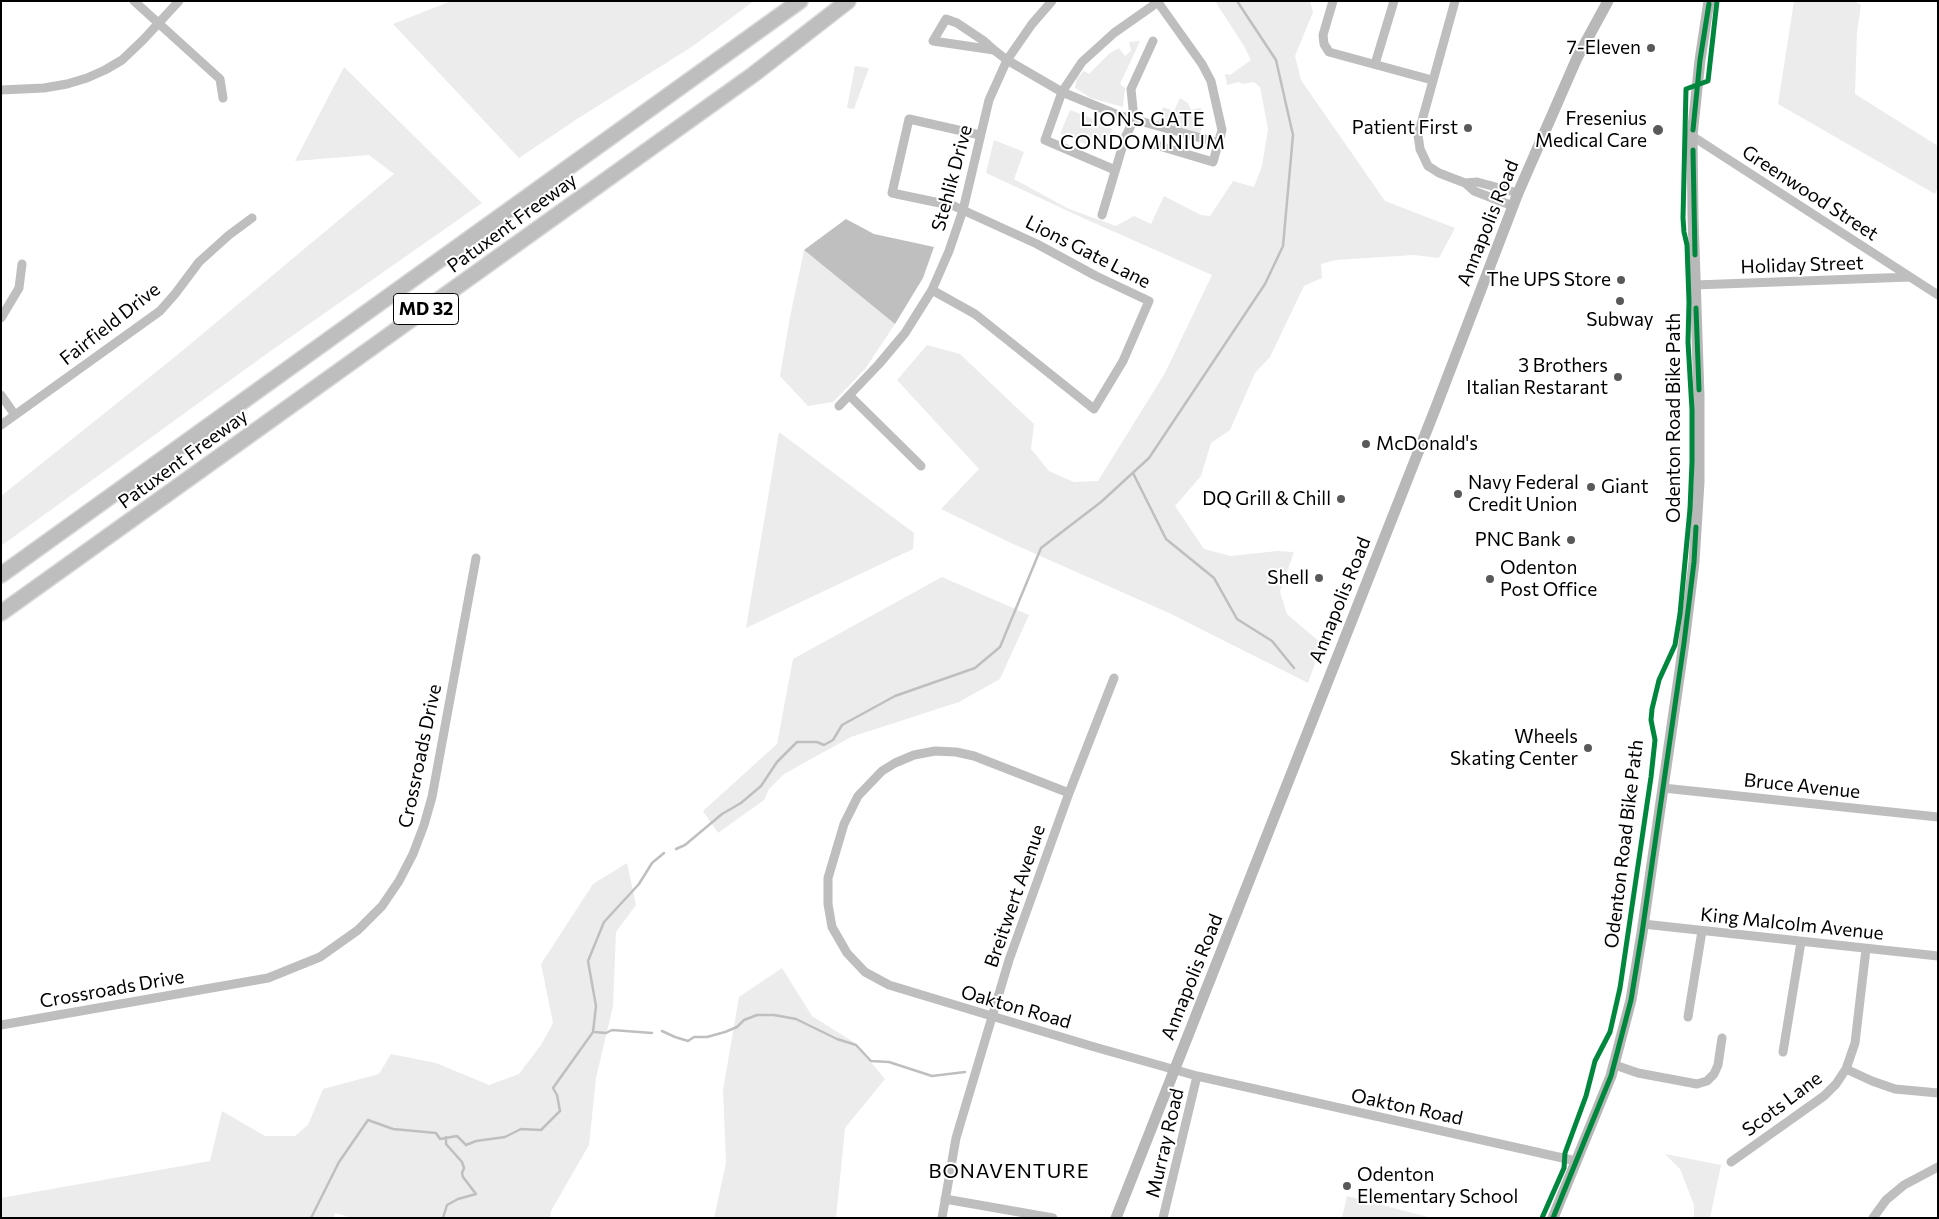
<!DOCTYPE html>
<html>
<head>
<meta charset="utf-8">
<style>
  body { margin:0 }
  #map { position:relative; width:1939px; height:1219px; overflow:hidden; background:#fff; font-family:Commissioner,sans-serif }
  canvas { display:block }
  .frame { position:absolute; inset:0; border:2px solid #000; pointer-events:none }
</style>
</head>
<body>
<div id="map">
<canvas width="1939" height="1219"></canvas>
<div class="frame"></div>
</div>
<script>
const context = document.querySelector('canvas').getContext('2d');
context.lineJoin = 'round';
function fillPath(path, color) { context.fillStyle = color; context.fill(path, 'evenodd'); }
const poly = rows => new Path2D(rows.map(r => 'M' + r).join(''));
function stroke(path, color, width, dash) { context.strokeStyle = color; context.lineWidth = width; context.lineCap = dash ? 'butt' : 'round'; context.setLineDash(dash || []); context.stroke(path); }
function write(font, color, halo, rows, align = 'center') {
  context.font = font + ' Commissioner,sans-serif'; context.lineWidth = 4; context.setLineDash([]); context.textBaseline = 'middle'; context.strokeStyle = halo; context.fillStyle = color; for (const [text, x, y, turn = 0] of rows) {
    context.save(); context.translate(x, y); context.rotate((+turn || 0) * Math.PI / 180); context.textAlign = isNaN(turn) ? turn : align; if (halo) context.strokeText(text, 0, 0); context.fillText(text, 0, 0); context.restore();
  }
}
fillPath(poly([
  [451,1,754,1,693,46,577,119,519,158,393,24],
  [1215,1,1310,1,1313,12,1295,56,1301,80,1385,201,1455,228,1439,258,1414,255,1336,260,1321,264,1322,278,1304,286,1270,357,1255,373,1230,430,1211,443,1201,476,1175,506,1204,549,1231,556,1277,551,1294,552,1280,592,1287,614,1322,644,1308,683,1169,613,1011,543,941,509,979,469,897,380,927,345,960,354,1034,424,1031,449,1049,471,1074,482,1098,481,1165,373,1212,275,1083,218,986,173,994,140,1024,152,1014,179,1069,209,1116,226,1134,216,1151,224,1164,196,1201,215,1210,216,1233,181,1254,187,1262,166,1268,129,1260,87,1254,82,1242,84,1239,82,1227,85,1225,74,1230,75,1251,60,1244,46],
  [1794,1,1855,1,1861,5,1857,32,1855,94,1938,146,1938,187,1935,194,1778,104],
  [1140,41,1120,84,1125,88,1123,107,1091,98,1075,88,1077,78,1084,71,1089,74,1110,53,1119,48,1125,56,1131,51,1129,42],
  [855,66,869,68,854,109,847,108],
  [344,67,482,203,272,350,1,546,1,496,176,356,394,174,369,155,295,161],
  [1180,98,1188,103,1191,110,1201,108,1203,124,1200,134,1158,121,1163,107,1174,111],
  [1070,110,1099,121,1112,129,1105,152,1060,134],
  [804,250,895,324,865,369,833,402,808,406,780,376,790,317],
  [779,432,914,533,913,549,746,628],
  [942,577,1029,615,1000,679,959,702,851,737,784,774,769,789,764,800,718,833,703,811,777,744,793,659],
  [627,863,636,905,616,932,613,1006,596,1078,589,1145,551,1211,550,1218,352,1218,335,1213,334,1218,1,1218,1,1198,210,1161,222,1111,265,1136,295,1136,308,1125,323,1089,379,1074,391,1054,436,1063,489,1085,519,1074,541,1045,553,1023,541,964,593,884],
  [782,968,812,1016,855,1043,885,1079,845,1128,836,1218,714,1218,726,1163,723,1090,739,997],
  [1665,1154,1721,1165,1710,1218,1694,1218,1694,1205,1680,1169],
  [1347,1196,1432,1218,1342,1218]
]), '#ececec');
fillPath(poly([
  [846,219,874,234,934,247,923,278,895,324,804,250]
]), '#bfbfbf');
stroke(poly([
  [1133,473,1166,539,1214,578,1237,619,1272,641,1294,668],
  [676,849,685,845,722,814,741,803,761,786,777,762,797,742,817,742,824,745,833,740,842,725,895,696,975,668,1000,647,1041,548,1101,502,1149,458,1265,284,1283,246,1293,135,1276,60,1237,1],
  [662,1031,675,1037,688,1041,694,1037,707,1037,725,1032,737,1027,744,1020,757,1015,774,1015,796,1019,837,1039,856,1045,871,1061,889,1062,932,1076,965,1072],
  [594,1032,606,1033,612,1030,652,1033],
  [311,1218,339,1162,368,1120,393,1129,436,1133,440,1139,457,1136,466,1145,476,1141,505,1137,521,1129,541,1130,560,1111,557,1095,553,1088,593,1032,596,1006,588,961,604,922,639,884,652,863,664,853],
  [443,1218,447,1205,458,1199,476,1194,463,1177,462,1173,464,1168,462,1162,446,1144,446,1137]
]), '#bfbfbf', 2.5);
const highway = poly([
  [1,575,800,1],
  [1,613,754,74,848,1]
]);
stroke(highway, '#dbdbdb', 18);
stroke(poly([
  [134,1,220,79,223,98],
  [1333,1,1323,35,1324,44,1329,52,1432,80],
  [1455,1,1418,135,1420,149,1428,166,1439,173,1465,183,1474,191,1513,206],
  [994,50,984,41,957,23,946,19,933,41,994,50,1007,60,1062,92,1118,115,1219,143],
  [1375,64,1394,1],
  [1,90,44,88,67,84,87,78,105,70,122,60,143,40,179,1],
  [1692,136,1938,295],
  [1156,145,1213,162,1222,130,1211,81,1202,64,1157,1],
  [1115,170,1045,140,1062,92,1082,62,1114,33,1158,2],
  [1465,183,1477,182,1518,193],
  [1102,215,1125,138,1134,119,1131,89,1153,41],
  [1695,285,1910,277],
  [932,290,975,314,1094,409,1123,361,1149,301,1096,276,1037,244,954,206,892,193,909,119,980,135],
  [1,318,19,288,22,264],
  [1,395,15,415],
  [850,396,921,466],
  [839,406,879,364,905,333,932,290,949,251,963,210,989,100,1007,60,1032,24,1052,1],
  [1,425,160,311,175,294,199,262,229,235,252,218],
  [1663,788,1938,817],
  [1069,793,974,756,956,752,935,751,914,755,895,763,882,771,858,796,844,824,828,878,828,904,832,927,847,953,865,972,889,985,1091,1046,1197,1076,1576,1161],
  [1643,924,1938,956],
  [1688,1017,1702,931],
  [1,1025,268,978,320,957,358,930,382,906,399,881,413,854,424,825,432,797,476,558],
  [1783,1052,1801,942],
  [1615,1065,1638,1073,1697,1084,1707,1081,1714,1074,1718,1065,1722,1038],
  [1846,1069,1872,1081,1895,1089,1938,1093],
  [1731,1162,1824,1096,1836,1084,1846,1069,1855,1043,1866,949],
  [945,1199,1053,1218],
  [942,1218,956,1138,1009,960,1069,793,1114,678],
  [1163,1218,1197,1076],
  [1873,1218,1886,1200,1904,1185,1938,1167]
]), '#bebebe', 9);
stroke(poly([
  [1116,1218,1436,407,1518,193,1577,58,1608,1],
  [1553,1218,1611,1076,1631,1000,1642,933,1684,643,1694,562,1699,482,1699,396,1693,217,1692,136,1700,60,1709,1]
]), '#b8b8b8', 11);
stroke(highway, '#bebebe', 15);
stroke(poly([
  [1693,130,1700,60,1709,4],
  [1693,150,1695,255],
  [1696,308,1699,390],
  [1542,1218,1564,1168,1565,1153,1586,1096,1595,1061,1610,1032,1620,988,1651,777,1655,740,1651,720,1652,709,1659,680,1675,645,1680,614,1690,509,1692,462,1692,410,1688,342,1689,302,1687,245,1684,232,1683,218,1686,89,1708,81,1717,1],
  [1553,1218,1611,1076,1631,1000,1642,933,1684,643,1694,562,1696,527]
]), '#00873e', 5);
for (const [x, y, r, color] of [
  [1651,48,5,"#595959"],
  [1468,128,5,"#595959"],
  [1658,130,6,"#595959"],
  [1621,280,5,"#595959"],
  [1620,301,5,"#595959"],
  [1618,377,5,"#595959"],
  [1366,444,5,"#595959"],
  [1591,487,5,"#595959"],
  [1458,494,5,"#595959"],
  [1341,499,5,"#595959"],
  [1571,540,5,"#595959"],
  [1319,578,5,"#595959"],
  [1490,579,5,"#595959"],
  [1588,748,5,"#595959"],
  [1347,1186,5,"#595959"]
]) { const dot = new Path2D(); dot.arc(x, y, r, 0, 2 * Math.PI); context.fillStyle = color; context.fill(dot); stroke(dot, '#fff', 2); }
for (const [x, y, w] of [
  [426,309,65]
]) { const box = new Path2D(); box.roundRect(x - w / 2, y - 15.5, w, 31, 4); context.fillStyle = '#fff'; context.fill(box); stroke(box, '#000', 1); }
write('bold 18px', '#000', null, [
  ["MD 32",426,309]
]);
write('19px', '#000', '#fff', [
  ["7-Eleven",1641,48],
  ["Fresenius",1647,119],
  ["Medical Care",1647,141],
  ["Patient First",1458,128],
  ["The UPS Store",1611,280],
  ["Subway",1620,320,"center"],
  ["3 Brothers",1608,366],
  ["Italian Restarant",1608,388],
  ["McDonald's",1376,444,"left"],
  ["Navy Federal",1468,483,"left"],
  ["Credit Union",1468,505,"left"],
  ["Giant",1601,487,"left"],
  ["DQ Grill & Chill",1331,499],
  ["PNC Bank",1561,540],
  ["Odenton",1500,568,"left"],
  ["Post Office",1500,590,"left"],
  ["Shell",1309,578],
  ["Wheels",1578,737],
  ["Skating Center",1578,759],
  ["Odenton",1357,1175,"left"],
  ["Elementary School",1357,1197,"left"]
], 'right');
write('19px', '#000', '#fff', [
  ["Stehlik Drive",952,178,-75],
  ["Greenwood Street",1810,193,33],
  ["Patuxent Freeway",512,223,-36],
  ["Annapolis Road",1488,223,-68],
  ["Lions Gate Lane",1088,252,27],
  ["Holiday Street",1802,265,-2],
  ["Fairfield Drive",110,324,-38],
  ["Odenton Road Bike Path",1674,418,-90],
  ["Patuxent Freeway",183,459,-36],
  ["Annapolis Road",1340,600,-68],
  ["Crossroads Drive",420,756,-78],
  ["Bruce Avenue",1802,786,6],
  ["Odenton Road Bike Path",1624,844,-83],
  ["Breitwert Avenue",1015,896,-71],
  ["King Malcolm Avenue",1792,924,6],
  ["Annapolis Road",1192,977,-68],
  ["Crossroads Drive",112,989,-10],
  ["Oakton Road",1016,1007,16],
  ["Scots Lane",1782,1104,-37],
  ["Oakton Road",1407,1107,12],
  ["Murray Road",1165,1143,-77]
]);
context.letterSpacing = '1px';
write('20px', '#000', '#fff', [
  ["LIONS GATE",1143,119],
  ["CONDOMINIUM",1143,142],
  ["BONAVENTURE",1009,1171]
]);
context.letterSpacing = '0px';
</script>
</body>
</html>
